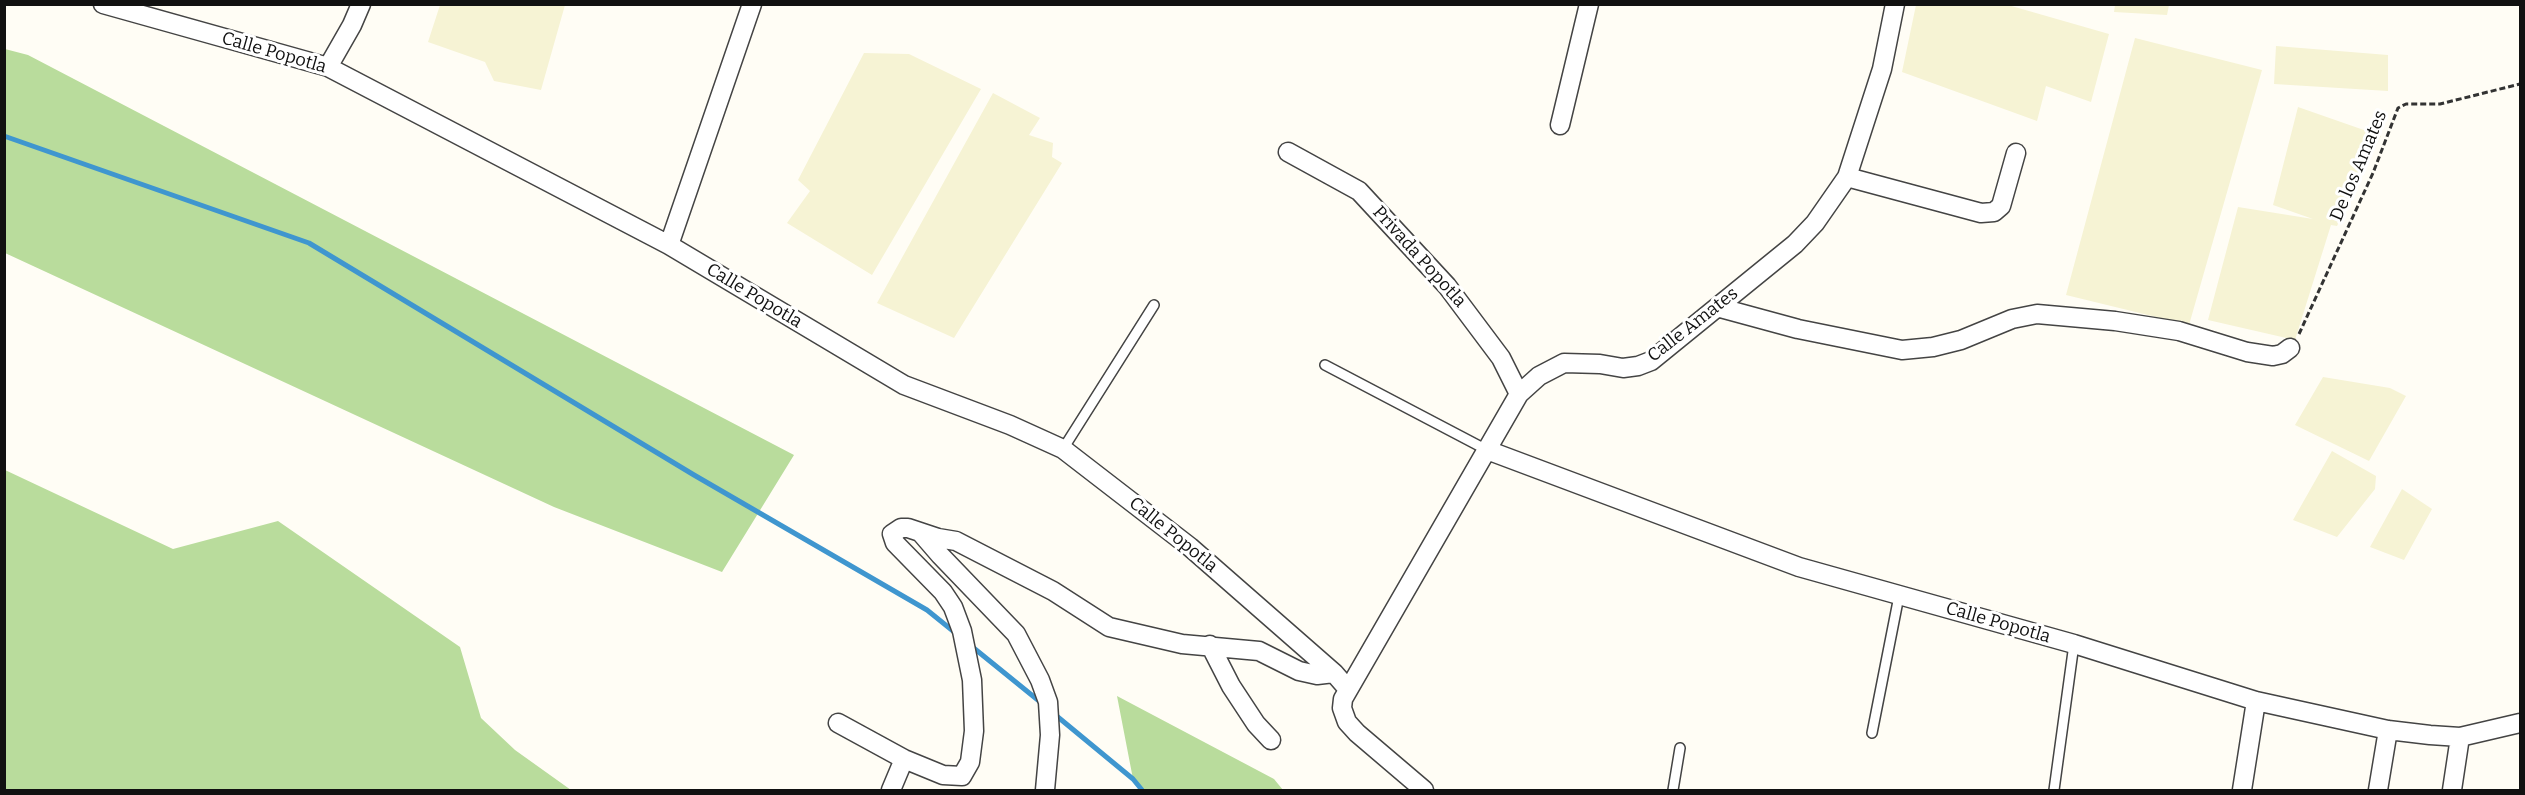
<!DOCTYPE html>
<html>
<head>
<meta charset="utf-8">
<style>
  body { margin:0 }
  #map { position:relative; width:2525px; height:795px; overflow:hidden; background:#fffdf5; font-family:Bitter,serif }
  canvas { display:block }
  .frame { position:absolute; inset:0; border:6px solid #111; pointer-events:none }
</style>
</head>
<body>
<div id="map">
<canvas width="2525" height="795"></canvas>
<div class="frame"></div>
</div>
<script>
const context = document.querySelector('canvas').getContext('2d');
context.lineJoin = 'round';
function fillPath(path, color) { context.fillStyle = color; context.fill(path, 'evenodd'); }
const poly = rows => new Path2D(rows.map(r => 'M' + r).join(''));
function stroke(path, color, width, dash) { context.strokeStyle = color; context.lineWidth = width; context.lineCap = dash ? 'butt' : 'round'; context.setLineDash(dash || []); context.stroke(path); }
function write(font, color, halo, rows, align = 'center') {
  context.font = font + ' Bitter,serif'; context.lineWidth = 6; context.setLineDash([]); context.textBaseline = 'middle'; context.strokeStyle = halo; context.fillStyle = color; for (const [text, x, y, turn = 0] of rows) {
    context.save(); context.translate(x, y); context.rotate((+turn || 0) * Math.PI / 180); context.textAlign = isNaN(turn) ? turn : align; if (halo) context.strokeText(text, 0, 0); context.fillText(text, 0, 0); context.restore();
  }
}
fillPath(poly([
  [440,5,565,5,541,90,494,81,485,62,428,42],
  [1916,5,2008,5,2109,34,2091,102,2046,86,2037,121,1902,72],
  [2115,5,2115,4,2169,5,2167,15,2114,12],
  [2135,38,2262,70,2189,325,2066,295],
  [2276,46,2388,55,2388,91,2274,84],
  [864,53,909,54,981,89,872,275,787,223,810,191,798,180],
  [993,93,1040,118,1029,135,1053,143,1052,157,1062,163,954,338,877,303],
  [2298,107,2381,136,2337,226,2331,225,2295,340,2208,320,2238,207,2313,219,2273,205],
  [2323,377,2390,388,2406,396,2369,461,2295,425],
  [2332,451,2376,476,2375,489,2337,537,2293,520],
  [2402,489,2432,509,2404,560,2370,547]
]), '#f6f3d4');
fillPath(poly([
  [5,49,28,55,794,455,722,572,554,507,5,253],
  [5,470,173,549,278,521,460,647,481,718,515,750,571,790,5,790],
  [1117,696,1274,779,1283,790,1144,790,1133,779]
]), '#b9dc9c');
stroke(poly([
  [4,136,309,243,694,475,927,610,958,635],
  [970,645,1044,705],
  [1053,713,1133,779,1142,790]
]), '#3f96cf', 5);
const lane = poly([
  [1325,365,1487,450],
  [1063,449,1154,305],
  [1872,733,1899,596],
  [1673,790,1680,748],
  [2054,790,2074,644]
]);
const street = poly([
  [103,4,328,67,669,245,904,385,1010,425,1063,449,1190,547,1334,673,1347,688],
  [328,67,352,25,361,4],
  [1560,125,1589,4],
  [1288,152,1359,191,1447,286,1501,358,1519,394],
  [1847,177,1981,213,1994,212,2001,206,2016,153],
  [669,245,752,4],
  [1717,307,1798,329,1902,350,1933,347,1961,340,2012,319,2037,314,2115,321,2179,331,2247,352,2273,356,2282,354,2290,348],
  [1487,450,1799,567,2074,644,2256,701,2388,730,2430,735,2460,737,2520,723],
  [921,533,940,555,1016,634,1040,680,1048,702,1050,735,1045,790],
  [1210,645,1231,686,1256,724,1271,740],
  [838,723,904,759,943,775,962,776,970,762,974,731,972,680,962,631,953,607,943,592,895,543,892,534,901,528,908,528,938,538,956,541,1053,591,1109,627,1182,644,1259,651,1299,671,1317,675,1334,673],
  [891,790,904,759],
  [1424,790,1357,733,1347,722,1342,708,1343,699,1519,394,1539,376,1564,363,1600,364,1623,368,1638,366,1651,361,1795,244,1815,223,1847,177,1882,69,1895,4],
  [2242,790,2256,701],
  [2378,790,2388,730],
  [2452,790,2460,737]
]);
stroke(lane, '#444', 12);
stroke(street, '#444', 21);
stroke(poly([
  [2299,334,2373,173,2398,108,2406,104,2440,104,2520,84]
]), '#333', 3, [6, 3]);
stroke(lane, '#fff', 9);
stroke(street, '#fff', 18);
write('18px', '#111', '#fff', [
  ["Calle Popotla",274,53,16],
  ["De los Amates",2359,166,-67],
  ["Privada Popotla",1419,257,48],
  ["Calle Popotla",754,296,31],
  ["Calle Amates",1693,325,-38],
  ["Calle Popotla",1173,535,39],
  ["Calle Popotla",1998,623,16]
]);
</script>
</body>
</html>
